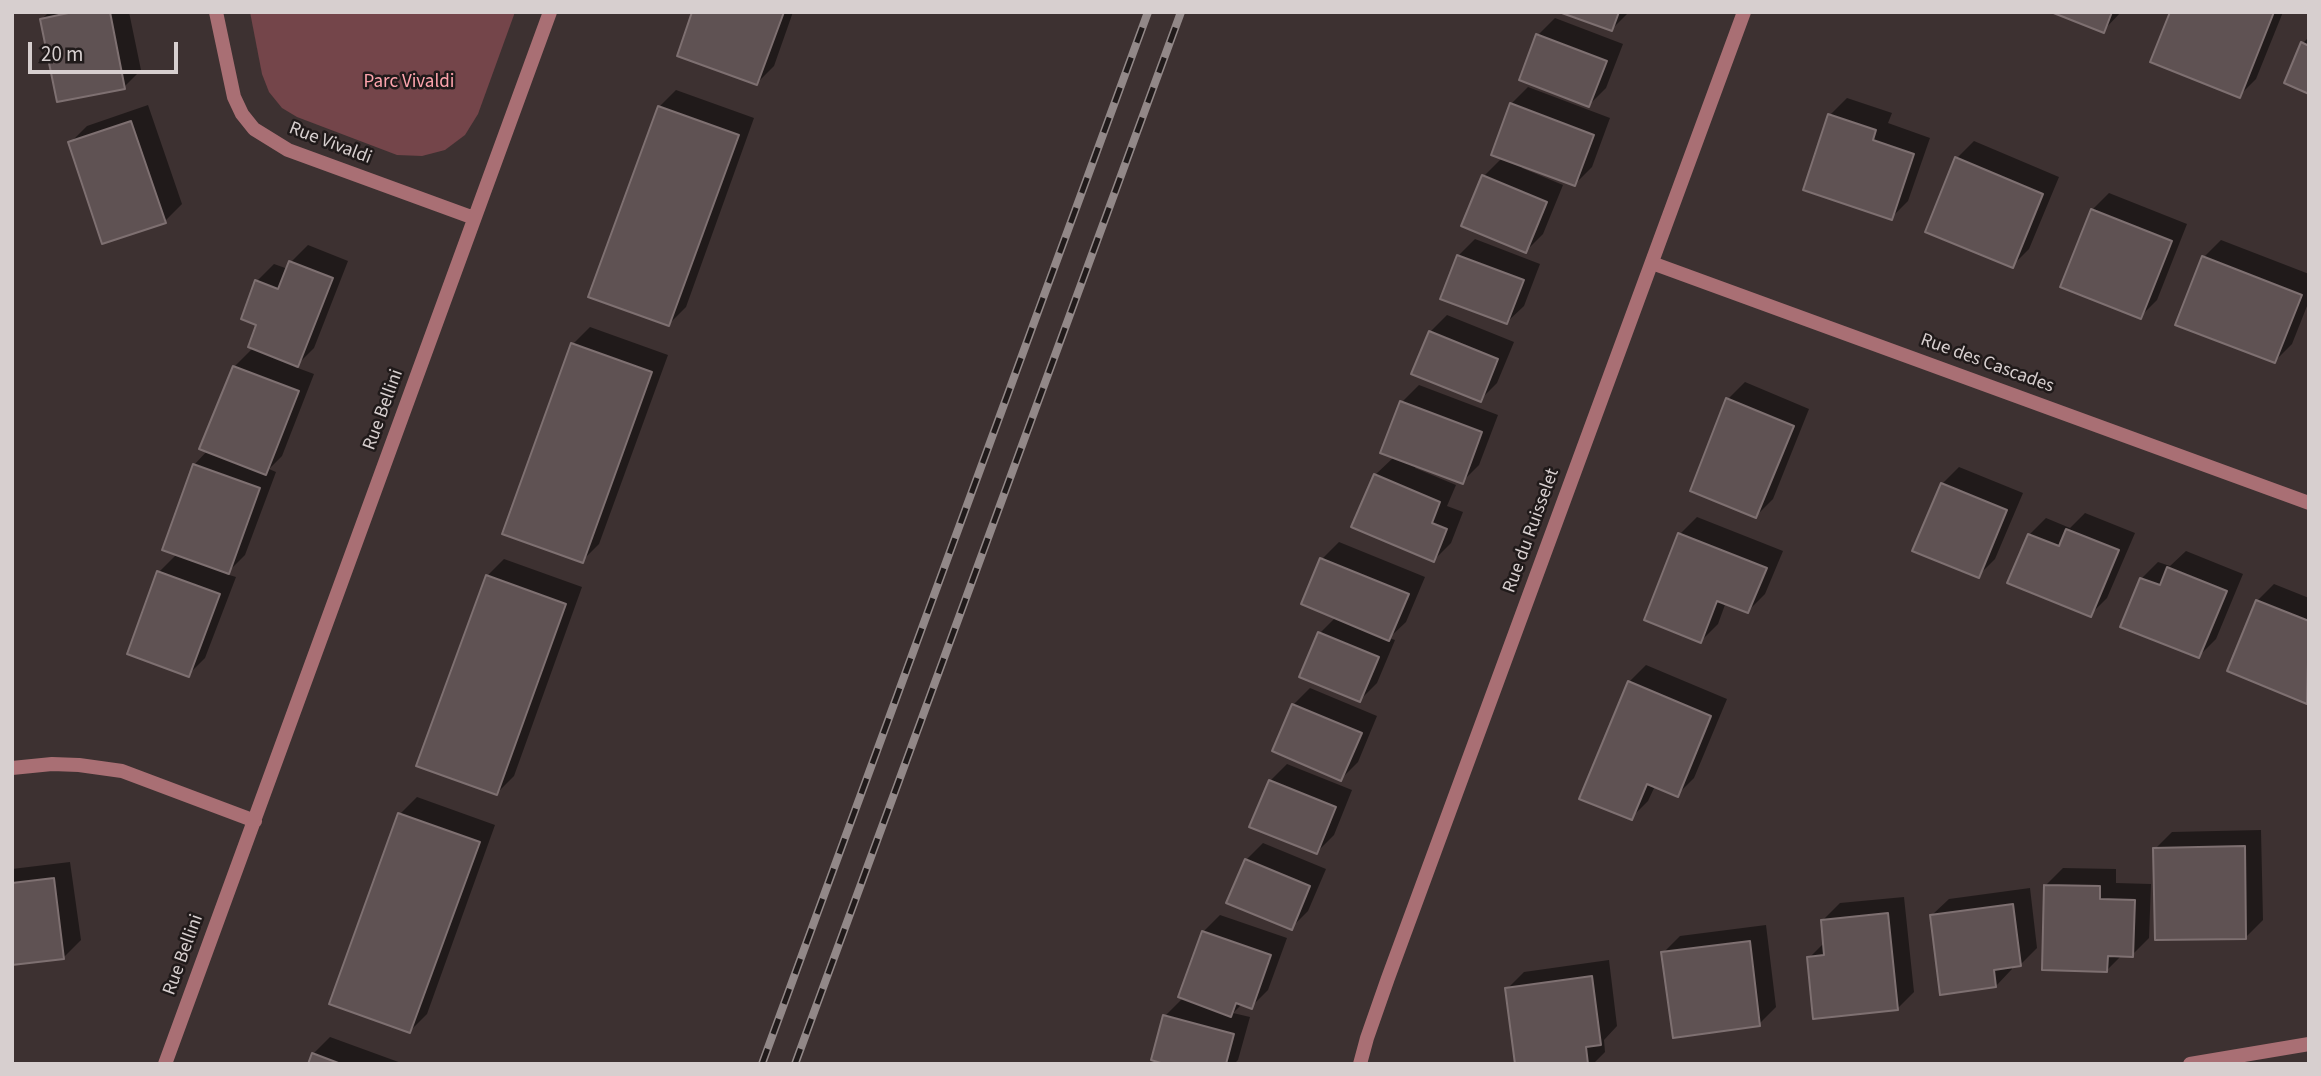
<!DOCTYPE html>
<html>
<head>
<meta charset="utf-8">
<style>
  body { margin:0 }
  #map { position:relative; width:2321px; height:1076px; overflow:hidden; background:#3d3131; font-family:"Source Sans 3",sans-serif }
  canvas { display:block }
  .frame { position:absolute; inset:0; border:14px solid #d7cfcf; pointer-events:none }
  .scale { position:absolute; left:28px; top:42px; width:150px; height:32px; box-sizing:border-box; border:4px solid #d7cfcf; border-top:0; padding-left:9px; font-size:21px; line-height:24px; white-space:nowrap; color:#d7cfcf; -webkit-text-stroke:5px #201a1a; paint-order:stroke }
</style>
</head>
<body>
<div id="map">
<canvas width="2321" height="1076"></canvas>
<div class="frame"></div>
<div class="scale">20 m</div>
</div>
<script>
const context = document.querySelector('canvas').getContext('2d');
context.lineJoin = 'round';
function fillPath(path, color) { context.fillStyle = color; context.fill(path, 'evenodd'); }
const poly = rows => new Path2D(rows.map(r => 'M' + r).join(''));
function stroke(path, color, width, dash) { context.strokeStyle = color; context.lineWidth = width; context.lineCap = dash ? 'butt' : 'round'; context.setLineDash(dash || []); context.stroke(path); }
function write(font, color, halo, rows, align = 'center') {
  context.font = font + ' "Source Sans 3",sans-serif'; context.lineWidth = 5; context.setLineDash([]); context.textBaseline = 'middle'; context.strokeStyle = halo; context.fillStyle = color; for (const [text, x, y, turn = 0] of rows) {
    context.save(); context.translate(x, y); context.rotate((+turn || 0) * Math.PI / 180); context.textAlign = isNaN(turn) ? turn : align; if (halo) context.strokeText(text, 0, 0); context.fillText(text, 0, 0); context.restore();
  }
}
fillPath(poly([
  [250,12,515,12,478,114,465,135,445,150,422,156,397,155,297,117,282,108,269,92,262,74]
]), '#74454a');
fillPath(poly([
  [49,12,129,12,141,70,124,87,42,19],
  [695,12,793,12,774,66,757,83],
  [1564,12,1629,12,1612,29],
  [2056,12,2121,12,2103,31],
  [2171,12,2283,12,2256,79,2239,96],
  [1555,18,1623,44,1606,88,1589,105,1522,79,1538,35],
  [2309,37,2309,92,2303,43],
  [1528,87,1610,118,1592,167,1575,184,1523,165,1522,168,1563,185,1543,234,1526,251,1484,176,1503,157,1511,104],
  [676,90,754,118,686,307,669,324,659,107],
  [1847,98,1892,113,1888,123,1930,138,1908,201,1891,218,1805,189,1830,115],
  [148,105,182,204,165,221,70,143,87,126],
  [1974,141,2059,177,2029,249,2012,266,1957,158],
  [2109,193,2187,224,2157,300,2140,317,2092,210],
  [1475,239,1540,264,1524,306,1507,322,1458,256],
  [2221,240,2309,274,2309,301,2292,344,2275,361,2204,257],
  [308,245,348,261,314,348,295,367,314,374,282,456,269,469,276,472,245,555,226,574,236,577,205,658,188,675,159,572,178,553,194,465,208,450,234,367,253,348,259,324,257,281,274,264,288,269,291,262],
  [1447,315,1514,342,1497,383,1480,400,1430,332],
  [590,327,668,355,599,544,582,561,573,344],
  [1745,382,1809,409,1773,499,1756,516,1728,399],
  [1419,385,1498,415,1479,465,1462,482,1417,465,1415,468,1456,485,1447,506,1463,512,1451,543,1434,560,1375,475,1394,457,1402,402],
  [1959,467,2023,493,1995,559,1978,576,1942,484],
  [2085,513,2135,533,2107,598,2090,615,2029,535,2046,518,2070,528],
  [1697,517,1783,551,1765,594,1748,611,1726,602,1718,624,1701,641,1646,619,1680,534],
  [1339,542,1425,577,1406,622,1389,638,1395,640,1377,683,1360,700,1302,676,1320,633,1336,617,1322,559],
  [2186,551,2243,574,2216,639,2199,656,2141,579,2158,562,2170,566],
  [504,559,582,587,514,776,497,793,487,576],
  [2274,584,2309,598,2309,700,2307,702,2257,601],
  [1646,665,1727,699,1694,778,1677,795,1655,786,1648,801,1631,818,1629,682],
  [1310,688,1377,716,1358,762,1341,779,1293,705],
  [1287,764,1352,790,1334,835,1317,852,1270,781],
  [417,797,495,825,427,1014,410,1031,400,814],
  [2261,830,2263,920,2246,937,2155,849,2172,832],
  [1263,843,1326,869,1308,911,1291,928,1246,860],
  [70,862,81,940,64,957,12,963,12,869],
  [2063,868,2116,869,2116,883,2151,884,2149,938,2132,955,2122,955,2107,970,2046,885],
  [2030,888,2037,948,2020,965,2012,966,2012,969,1996,986,1932,915,1949,899],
  [1904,897,1914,992,1897,1009,1809,958,1825,942,1823,920,1840,903],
  [1220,915,1287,938,1268,990,1251,1007,1242,1004,1233,1013,1250,1017,1238,1060,1234,1064,1171,1064,1165,1016,1183,998,1203,932],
  [1766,925,1776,1007,1759,1024,1663,953,1680,936],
  [1609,960,1617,1026,1604,1040,1605,1052,1593,1064,1517,1064,1507,989,1524,972],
  [330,1037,404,1064,310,1064,313,1054]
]), '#0007');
const building = poly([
  [73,12,110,12,125,89,57,102,40,19,73,12],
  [692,12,784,12,757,85,677,56,692,12],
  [1559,12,1619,12,1612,31,1559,12],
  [2051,12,2112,12,2104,33,2051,12],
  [2170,12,2274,12,2240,98,2150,62,2170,12],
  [1536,34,1607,61,1589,107,1519,80,1536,34],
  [2301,42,2309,46,2309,94,2284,83,2301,42],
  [1510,103,1594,135,1575,186,1491,155,1510,103],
  [658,106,739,135,669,326,588,297,658,106],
  [1828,114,1876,130,1873,140,1914,154,1892,220,1803,190,1828,114],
  [131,121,166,223,102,244,68,142,131,121],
  [1955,157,2043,194,2013,268,1925,232,1955,157],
  [1482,175,1547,202,1526,253,1461,226,1482,175],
  [2091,209,2172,241,2141,319,2060,287,2091,209],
  [1457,255,1524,280,1507,324,1440,299,1457,255],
  [2202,256,2302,295,2275,363,2175,325,2202,256],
  [289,261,333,278,298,367,248,347,256,325,241,319,255,280,278,289,289,261],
  [1429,331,1498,359,1481,402,1411,374,1429,331],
  [571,343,652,372,583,563,502,534,571,343],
  [233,366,299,391,266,475,199,449,233,366],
  [1726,398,1794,426,1756,518,1690,491,1726,398],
  [1400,401,1482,432,1463,484,1380,453,1400,401],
  [193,464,260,488,229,574,162,550,193,464],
  [1374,474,1440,502,1432,523,1447,529,1434,562,1351,527,1374,474],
  [1941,483,2007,510,1979,578,1912,551,1941,483],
  [2066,529,2119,550,2091,617,2007,583,2028,534,2059,546,2066,529],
  [1678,533,1767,568,1748,613,1717,601,1701,643,1644,620,1678,533],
  [1320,558,1409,594,1389,641,1301,604,1320,558],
  [2167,567,2227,591,2199,658,2120,627,2140,578,2160,585,2167,567],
  [157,571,220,594,189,677,127,654,157,571],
  [486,575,566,604,497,795,416,766,486,575],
  [2256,600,2309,621,2307,704,2227,671,2256,600],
  [1318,632,1379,657,1360,702,1299,677,1318,632],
  [1628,681,1711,716,1678,797,1647,784,1632,820,1579,799,1628,681],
  [1292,704,1362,733,1341,781,1272,751,1292,704],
  [1269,780,1336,807,1317,854,1249,827,1269,780],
  [398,813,480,842,410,1033,329,1004,398,813],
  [2245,846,2246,939,2155,940,2153,848,2245,846],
  [1245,859,1310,886,1292,930,1226,903,1245,859],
  [54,878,64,959,12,965,12,883,54,878],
  [2044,885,2100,886,2100,899,2135,900,2133,957,2108,956,2107,972,2042,970,2044,885],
  [2013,904,2021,966,1994,970,1996,987,1940,995,1930,915,2013,904],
  [1888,913,1898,1010,1813,1019,1807,957,1824,955,1821,920,1888,913],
  [1202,931,1271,955,1252,1009,1236,1003,1231,1017,1178,997,1202,931],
  [1750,941,1760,1026,1673,1038,1661,952,1750,941],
  [1592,976,1601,1045,1586,1047,1588,1064,1515,1064,1505,988,1592,976],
  [1163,1015,1234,1034,1226,1064,1164,1064,1151,1060,1163,1015],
  [312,1053,341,1064,308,1064,312,1053]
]);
fillPath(building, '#5f5253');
stroke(building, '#7e7071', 2);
stroke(poly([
  [216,12,234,97,242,114,254,129,288,150,474,218],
  [1652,263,2309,503],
  [12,768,52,764,79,765,122,771,255,821],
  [165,1064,550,12],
  [1360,1064,1367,1038,1388,978,1744,12],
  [2190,1064,2309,1044]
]), '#a96f74', 14);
const rail = poly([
  [762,1064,1148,12],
  [795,1064,1181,12]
]);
stroke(rail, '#928888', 8);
stroke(rail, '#201a1a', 5, [16]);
write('19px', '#fea4ad', '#201a1a', [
  ["Parc Vivaldi",409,83]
]);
write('19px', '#d7cfcf', '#201a1a', [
  ["Rue Vivaldi",330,144,21],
  ["Rue des Cascades",1987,364,20],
  ["Rue Bellini",384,410,-70],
  ["Rue du Ruisselet",1532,531,-70],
  ["Rue Bellini",184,955,-70]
]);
</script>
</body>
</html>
